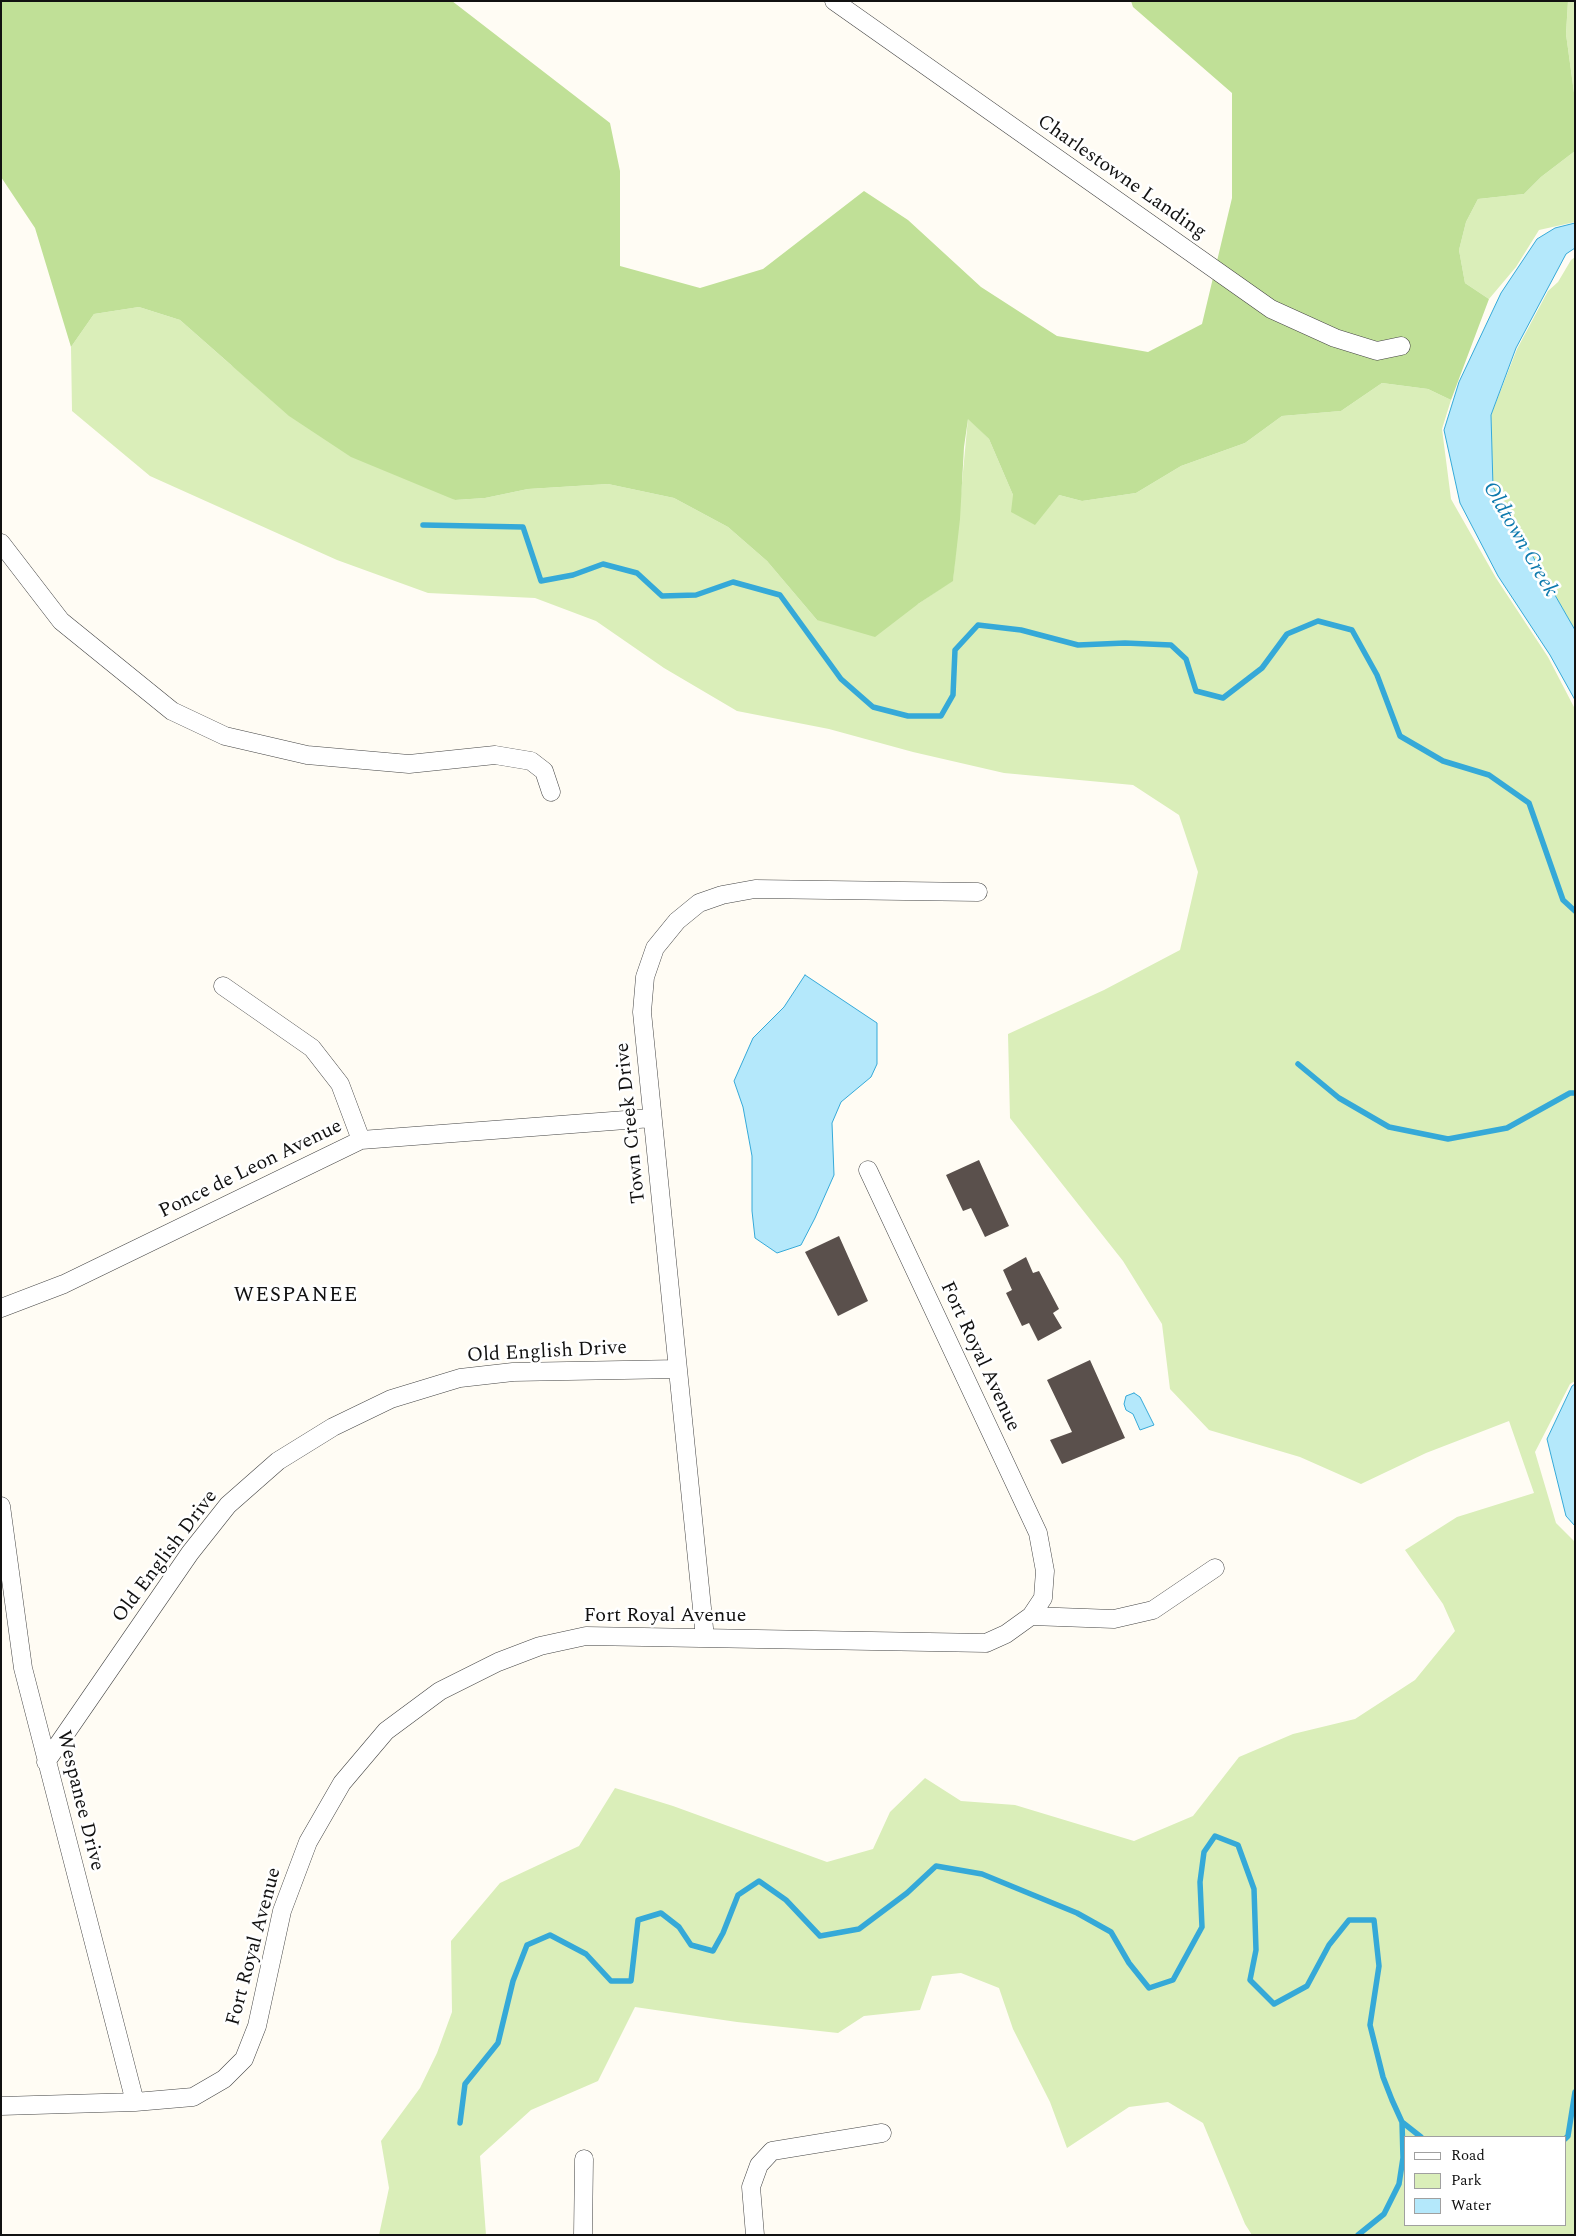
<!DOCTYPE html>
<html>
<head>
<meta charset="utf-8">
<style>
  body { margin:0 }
  #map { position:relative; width:1576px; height:2236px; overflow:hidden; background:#fffcf4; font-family:Spectral,serif }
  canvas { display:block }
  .frame { position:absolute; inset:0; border:2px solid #111; pointer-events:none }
  .legend { position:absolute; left:1404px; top:2136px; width:162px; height:90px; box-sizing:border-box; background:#fff; border:1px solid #a0a0a0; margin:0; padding:6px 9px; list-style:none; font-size:15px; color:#111 }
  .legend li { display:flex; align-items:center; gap:10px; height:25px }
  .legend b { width:25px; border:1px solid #a0a0a0 }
</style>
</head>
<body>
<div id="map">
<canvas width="1576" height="2236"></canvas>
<div class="frame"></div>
<ul class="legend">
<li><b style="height:6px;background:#fff"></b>Road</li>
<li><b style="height:14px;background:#daeeb9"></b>Park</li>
<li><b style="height:14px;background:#b4e8fb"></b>Water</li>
</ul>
</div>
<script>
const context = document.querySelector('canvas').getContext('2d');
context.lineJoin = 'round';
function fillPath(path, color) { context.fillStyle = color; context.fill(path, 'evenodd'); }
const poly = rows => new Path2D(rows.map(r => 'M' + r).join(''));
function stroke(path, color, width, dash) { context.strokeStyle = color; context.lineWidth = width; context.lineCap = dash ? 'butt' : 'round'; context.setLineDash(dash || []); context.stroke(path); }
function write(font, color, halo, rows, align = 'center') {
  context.font = font + ' Spectral,serif'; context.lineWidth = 5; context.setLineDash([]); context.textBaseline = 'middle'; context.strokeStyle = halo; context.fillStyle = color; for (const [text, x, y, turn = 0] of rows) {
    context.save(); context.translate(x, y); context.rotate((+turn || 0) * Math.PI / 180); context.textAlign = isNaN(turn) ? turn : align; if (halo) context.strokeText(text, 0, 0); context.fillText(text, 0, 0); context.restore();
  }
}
fillPath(poly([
  [1568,1,1575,1,1575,100,1566,34],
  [1575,151,1575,222,1539,230,1516,267,1489,299,1465,283,1459,250,1466,222,1478,199,1524,194,1541,177],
  [1575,257,1575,630,1493,487,1491,415,1517,349,1548,291,1558,282,1571,260],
  [139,307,180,320,231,365,455,500,485,498,528,489,608,484,674,498,728,527,767,561,817,620,918,604,953,580,968,418,989,439,1013,495,1059,495,1082,501,1136,493,1181,466,1245,443,1282,416,1341,411,1382,383,1428,389,1451,400,1442,429,1451,499,1496,578,1548,657,1575,709,1575,1381,1570,1384,1535,1452,1556,1523,1575,1542,1575,2235,1252,2235,1245,2224,1203,2123,1168,2102,1129,2107,1067,2148,1050,2102,1013,2029,999,1988,961,1973,932,1976,920,2010,864,2016,838,2033,737,2022,635,2007,598,2081,531,2110,480,2156,486,2235,379,2235,389,2188,381,2141,420,2088,437,2053,452,2012,451,1941,500,1883,579,1846,615,1788,673,1806,827,1862,873,1849,890,1812,925,1778,961,1801,1015,1805,1134,1841,1193,1816,1239,1757,1293,1734,1355,1719,1415,1680,1455,1631,1443,1604,1405,1550,1457,1517,1534,1493,1509,1421,1426,1453,1361,1484,1300,1457,1209,1430,1170,1389,1162,1324,1123,1261,1010,1118,1008,1034,1104,990,1180,950,1198,872,1179,815,1133,785,1004,773,913,752,829,729,737,711,664,668,596,621,535,598,428,593,337,560,150,476,72,411,71,347,94,314],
  [1405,2137,1565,2137,1565,2225,1405,2225]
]), '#daeeb9');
fillPath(poly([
  [1,1,452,1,610,123,620,171,620,266,700,288,763,269,864,191,908,220,981,287,1057,336,1148,352,1202,324,1232,198,1232,93,1133,7,1131,1,1568,1,1566,34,1575,100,1575,151,1541,177,1524,194,1478,199,1466,222,1459,250,1465,283,1489,299,1451,400,1428,389,1382,383,1341,411,1282,416,1245,443,1181,466,1136,493,1082,501,1059,495,1035,525,1011,512,1013,495,989,439,968,419,964,447,960,519,953,581,918,604,875,637,817,620,767,561,728,527,674,498,608,484,528,489,485,498,455,500,351,457,289,416,180,320,139,307,94,314,71,347,35,228,1,177]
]), '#c0e097');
const water = poly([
  [1575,223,1575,248,1566,254,1516,348,1491,415,1493,487,1575,630,1575,700,1550,655,1498,576,1460,503,1444,430,1459,382,1501,293,1537,239,1555,228,1575,223],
  [805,975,877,1023,877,1064,871,1077,841,1102,832,1123,834,1175,815,1218,801,1245,777,1253,755,1238,752,1211,752,1156,743,1107,734,1081,753,1038,784,1007,805,975],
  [1575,1384,1575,1526,1566,1516,1547,1439,1572,1386,1575,1384],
  [1134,1393,1140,1397,1154,1425,1140,1430,1133,1414,1126,1410,1124,1404,1126,1396,1134,1393]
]);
fillPath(water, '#b4e8fb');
stroke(water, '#35a9d8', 1);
stroke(poly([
  [423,525,523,527,541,581,573,575,603,564,637,573,662,596,696,595,733,582,780,595,841,679,873,707,908,716,941,716,953,695,955,650,978,625,1021,630,1078,645,1125,643,1171,645,1186,659,1196,691,1223,698,1262,668,1287,634,1318,621,1352,630,1377,675,1400,736,1443,761,1489,775,1529,803,1563,900,1575,911],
  [1298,1064,1339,1098,1389,1127,1448,1139,1507,1128,1570,1093,1575,1093],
  [460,2123,465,2084,498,2043,513,1981,527,1945,550,1935,586,1954,611,1981,631,1981,638,1920,661,1913,679,1927,691,1945,713,1951,723,1933,738,1895,759,1881,786,1900,820,1936,859,1929,907,1893,936,1866,982,1874,1077,1913,1111,1932,1129,1963,1149,1988,1173,1980,1202,1927,1200,1882,1204,1852,1215,1836,1238,1845,1254,1889,1256,1950,1250,1980,1274,2004,1307,1986,1329,1945,1349,1920,1374,1920,1379,1966,1370,2025,1383,2077,1392,2100,1402,2122,1421,2137],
  [1565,2139,1568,2136,1575,2092],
  [1358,2235,1384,2214,1399,2184,1403,2158,1402,2122]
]), '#35a9d8', 5.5);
fillPath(poly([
  [979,1160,1009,1226,985,1237,971,1208,963,1211,946,1175],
  [839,1236,868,1301,838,1316,805,1252],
  [1026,1257,1033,1273,1039,1271,1059,1309,1053,1313,1062,1328,1038,1341,1029,1323,1022,1326,1006,1293,1012,1290,1003,1270],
  [1090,1360,1125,1438,1062,1464,1050,1440,1072,1432,1047,1380]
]), '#5a504c');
const street = poly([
  [834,1,1271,309,1335,338,1377,351,1401,346],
  [1,543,61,621,172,711,225,736,307,755,409,764,495,755,531,761,544,771,551,792],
  [223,986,312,1048,340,1084,361,1140],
  [1,1308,64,1284,361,1140,652,1118],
  [1,1506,23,1668,135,2102],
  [1031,1616,1114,1619,1153,1610,1215,1568],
  [705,1638,642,1012,645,977,655,948,677,921,699,903,722,895,755,889,978,892],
  [46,1762,190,1553,228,1505,278,1461,333,1427,391,1399,460,1378,513,1372,678,1369],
  [1,2106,135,2102,193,2097,224,2079,244,2059,257,2026,282,1911,308,1842,342,1783,386,1731,440,1691,498,1662,540,1646,586,1636,986,1643,1006,1634,1031,1616,1043,1598,1045,1571,1038,1533,868,1170],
  [583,2235,584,2159],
  [755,2235,751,2187,759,2165,772,2151,882,2133]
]);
stroke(street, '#444', 19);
stroke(street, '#fff', 18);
write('20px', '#111', '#fff', [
  ["Charlestowne Landing",1121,178,35],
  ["Town Creek Drive",632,1123,-96],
  ["Ponce de Leon Avenue",251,1170,-26],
  ["Old English Drive",547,1353,-3],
  ["Fort Royal Avenue",979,1357,65],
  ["Old English Drive",166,1557,-53],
  ["Fort Royal Avenue",665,1617],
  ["Wespanee Drive",79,1801,76],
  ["Fort Royal Avenue",255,1947,-75]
]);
write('italic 21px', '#0e7aae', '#fff', [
  ["Oldtown Creek",1519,540,60]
]);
context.letterSpacing = '1px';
write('21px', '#111', '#fff', [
  ["WESPANEE",296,1297]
]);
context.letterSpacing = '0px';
</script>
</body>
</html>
